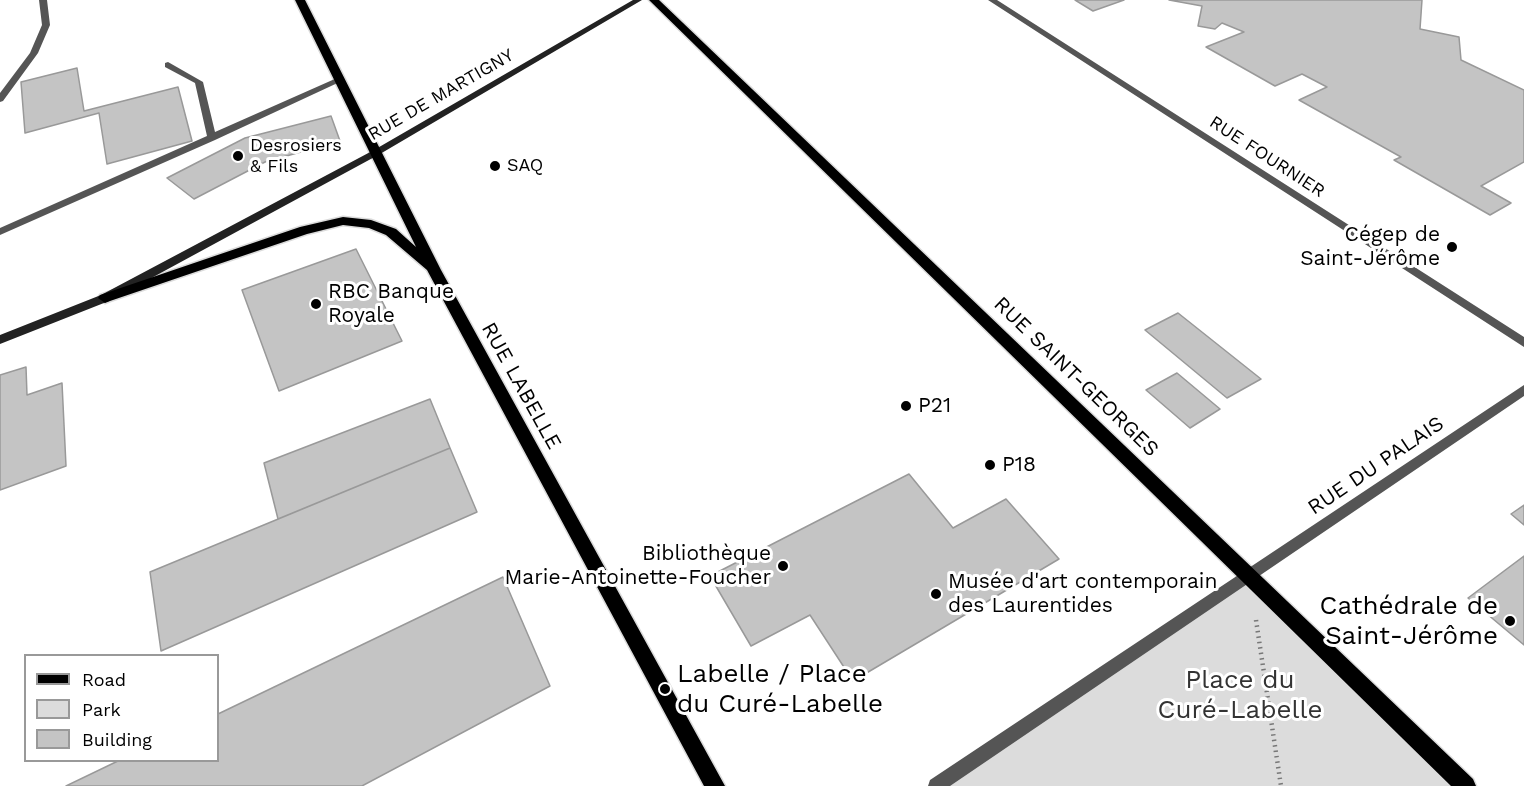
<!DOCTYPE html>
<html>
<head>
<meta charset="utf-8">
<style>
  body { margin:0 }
  #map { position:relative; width:1524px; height:786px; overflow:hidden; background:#fff; font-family:"Work Sans",sans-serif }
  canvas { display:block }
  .legend { position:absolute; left:24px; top:654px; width:195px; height:108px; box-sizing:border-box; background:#fff; border:2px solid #999; margin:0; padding:8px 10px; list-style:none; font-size:18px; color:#000 }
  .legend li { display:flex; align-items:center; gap:12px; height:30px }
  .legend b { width:30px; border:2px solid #999 }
</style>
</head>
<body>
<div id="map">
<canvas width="1524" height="786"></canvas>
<ul class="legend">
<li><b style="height:8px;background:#000"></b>Road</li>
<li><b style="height:16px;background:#dcdcdc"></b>Park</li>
<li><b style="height:16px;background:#c4c4c4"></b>Building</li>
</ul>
</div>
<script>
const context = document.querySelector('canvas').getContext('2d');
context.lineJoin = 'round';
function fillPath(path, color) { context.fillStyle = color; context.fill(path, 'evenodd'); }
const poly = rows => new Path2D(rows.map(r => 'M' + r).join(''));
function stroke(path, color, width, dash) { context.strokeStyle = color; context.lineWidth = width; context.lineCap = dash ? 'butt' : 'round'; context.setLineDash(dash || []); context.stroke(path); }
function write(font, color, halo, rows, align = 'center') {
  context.font = font + ' "Work Sans",sans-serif'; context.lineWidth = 6; context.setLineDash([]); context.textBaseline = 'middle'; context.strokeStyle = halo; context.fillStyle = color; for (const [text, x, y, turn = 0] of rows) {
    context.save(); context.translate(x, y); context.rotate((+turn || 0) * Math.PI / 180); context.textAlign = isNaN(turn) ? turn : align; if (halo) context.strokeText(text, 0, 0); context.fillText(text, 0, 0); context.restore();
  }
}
fillPath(poly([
  [1251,576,1467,786,937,786]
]), '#dcdcdc');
const building = poly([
  [1075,0,1124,0,1093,11,1075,0],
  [1169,0,1422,0,1420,29,1459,37,1461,60,1524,90,1524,162,1481,186,1511,203,1490,215,1394,160,1401,157,1299,100,1327,87,1302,74,1275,86,1206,47,1244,32,1222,23,1215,29,1198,26,1202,6,1169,0],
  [77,68,84,111,178,87,192,141,107,164,99,113,25,133,21,82,77,68],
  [331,116,340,141,265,162,194,199,167,178,245,138,331,116],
  [356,249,402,341,279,391,242,290,356,249],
  [1178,313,1261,379,1227,398,1145,330,1178,313],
  [26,367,27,395,62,383,66,466,0,490,0,375,26,367],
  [1177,373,1220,409,1190,428,1146,390,1177,373],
  [430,399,450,448,278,519,264,463,430,399],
  [450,448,477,512,161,651,150,572,450,448],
  [909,474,953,528,1006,499,1059,559,853,681,810,615,751,646,710,576,909,474],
  [1524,505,1524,525,1511,514,1524,505],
  [1524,556,1524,645,1468,598,1524,556],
  [503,577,550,686,362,786,66,786,120,760,218,760,218,714,503,577]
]);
fillPath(building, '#c4c4c4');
stroke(building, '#999', 1.5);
const primary = poly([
  [295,0,305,0,441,270,725,786,704,786,427,270,386,235,369,228,343,225,307,234,110,301,105,303,98,298,100,295,300,227,343,217,371,220,396,229,416,247,295,0],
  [649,0,659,0,1473,779,1476,786,1451,786,649,0]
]);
stroke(primary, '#dbdbdb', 3);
stroke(poly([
  [1256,620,1281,786]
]), '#777', 4.5, [1.5, 4]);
fillPath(poly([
  [39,0,47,0,50,25,38,53,3,101,0,102,0,93,30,53,42,25,39,0],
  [168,62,203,82,215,132,337,78,344,80,215,140,0,235,0,228,207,136,195,83,165,67,165,63,168,62]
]), '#555');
fillPath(poly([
  [988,0,997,0,1524,337,1524,347,988,0],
  [1524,385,1524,396,950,786,928,786,930,780,1524,385]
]), '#555');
fillPath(poly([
  [633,0,642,0,380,154,109,301,0,344,0,335,101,295,374,150,633,0]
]), '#222');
fillPath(primary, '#000');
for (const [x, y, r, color] of [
  [238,156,6,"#000"],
  [495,166,6,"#000"],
  [1452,247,6,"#000"],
  [316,304,6,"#000"],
  [906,406,6,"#000"],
  [990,465,6,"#000"],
  [783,566,6,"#000"],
  [936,594,6,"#000"],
  [1510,621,6,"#000"],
  [665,689,6,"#000"]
]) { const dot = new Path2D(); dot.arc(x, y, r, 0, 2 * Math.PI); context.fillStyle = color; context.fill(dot); stroke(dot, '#fff', 2); }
write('18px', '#000', '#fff', [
  ["RUE DE MARTIGNY",441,95,-30],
  ["RUE FOURNIER",1267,157,33]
]);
write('18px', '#000', '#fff', [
  ["Desrosiers",250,146],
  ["& Fils",250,167],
  ["SAQ",507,166]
], 'left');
write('21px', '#000', '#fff', [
  ["Cégep de",1440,235,"right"],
  ["Saint-Jérôme",1440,259,"right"],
  ["RBC Banque",328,292],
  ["Royale",328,316],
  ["P21",918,406],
  ["P18",1002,465],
  ["Bibliothèque",771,554,"right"],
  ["Marie-Antoinette-Foucher",771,578,"right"],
  ["Musée d'art contemporain",948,582],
  ["des Laurentides",948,606]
], 'left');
write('21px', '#000', '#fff', [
  ["RUE SAINT-GEORGES",1076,377,44],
  ["RUE LABELLE",521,386,61],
  ["RUE DU PALAIS",1376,466,-34]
]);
write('26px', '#000', '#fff', [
  ["Cathédrale de",1498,606],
  ["Saint-Jérôme",1498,636],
  ["Labelle / Place",677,674,"left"],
  ["du Curé-Labelle",677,704,"left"]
], 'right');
write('26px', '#333', '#fff', [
  ["Place du",1240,680],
  ["Curé-Labelle",1240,710]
]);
</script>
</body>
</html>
